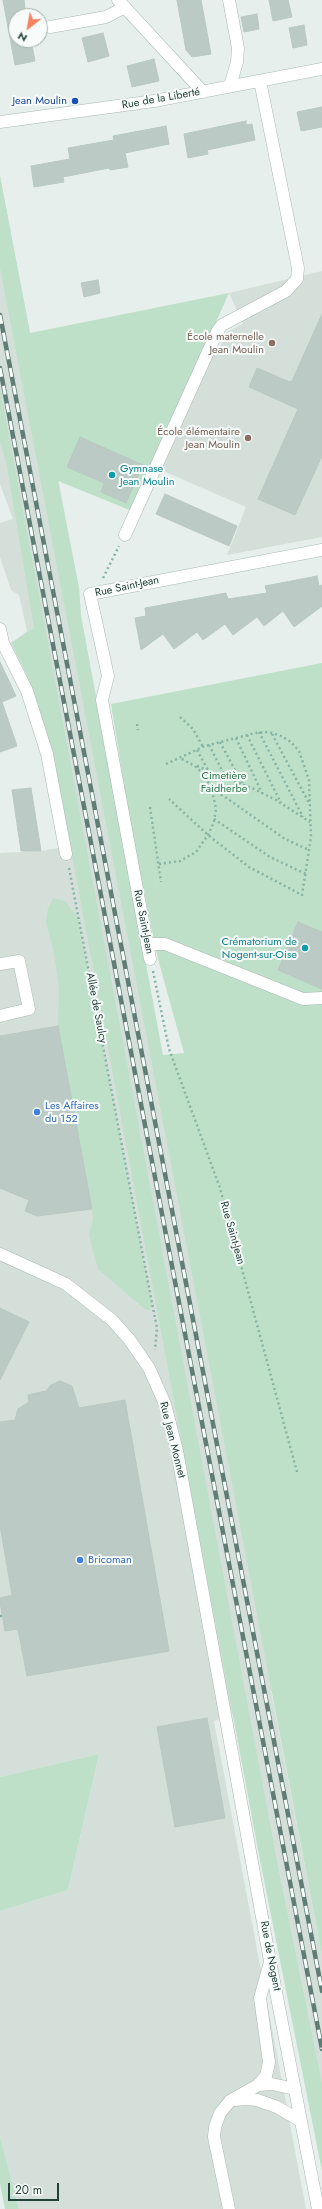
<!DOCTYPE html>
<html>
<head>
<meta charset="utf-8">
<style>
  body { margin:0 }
  #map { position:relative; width:322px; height:2209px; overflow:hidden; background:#e6efeb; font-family:Jost,sans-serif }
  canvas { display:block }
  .north { position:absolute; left:8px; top:8px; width:40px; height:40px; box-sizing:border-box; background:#f7fbf9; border:1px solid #a3b1ad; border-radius:50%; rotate:211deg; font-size:11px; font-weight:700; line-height:16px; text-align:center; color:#24423a }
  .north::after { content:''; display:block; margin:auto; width:14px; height:18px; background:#f4845f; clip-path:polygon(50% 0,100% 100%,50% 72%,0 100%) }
  .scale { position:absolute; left:8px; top:2183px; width:51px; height:18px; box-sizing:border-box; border:2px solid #24423a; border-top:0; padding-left:5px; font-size:12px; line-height:14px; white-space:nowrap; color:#24423a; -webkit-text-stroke:3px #f7fbf9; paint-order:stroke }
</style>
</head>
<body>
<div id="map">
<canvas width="322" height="2209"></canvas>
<div class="north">N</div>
<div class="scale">20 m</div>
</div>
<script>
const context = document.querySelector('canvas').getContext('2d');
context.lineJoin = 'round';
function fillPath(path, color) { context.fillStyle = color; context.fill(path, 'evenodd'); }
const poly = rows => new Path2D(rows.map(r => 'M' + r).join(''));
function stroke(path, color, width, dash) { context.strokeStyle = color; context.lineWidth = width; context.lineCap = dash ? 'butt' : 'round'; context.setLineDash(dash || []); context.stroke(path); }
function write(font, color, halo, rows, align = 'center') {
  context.font = font + ' Jost,sans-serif'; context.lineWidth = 4; context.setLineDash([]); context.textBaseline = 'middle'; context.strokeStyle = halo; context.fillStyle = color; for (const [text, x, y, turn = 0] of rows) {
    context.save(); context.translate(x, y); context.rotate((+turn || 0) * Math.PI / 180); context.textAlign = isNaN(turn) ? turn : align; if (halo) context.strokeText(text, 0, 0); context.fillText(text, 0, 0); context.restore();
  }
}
fillPath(poly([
  [0,176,79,588,81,616,122,841,281,1684,271,1691,322,1955,322,2082,276,1855,240,1711,214,1721,306,2209,19,2209,0,2136,0,1911,68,1890,99,1754,0,1777,0,853,41,851,70,846,43,723,26,673,11,643,27,631,19,595,11,590,0,557,0,523,13,519,0,484],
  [322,271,322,537,227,555,246,507,161,470,214,350,217,354,227,332,243,324,229,293]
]), '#d4dfda');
fillPath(poly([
  [0,176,30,333,229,293,132,511,58,481,79,588,81,616,163,1055,184,1053,158,959,133,840,111,704,322,663,322,1955,0,268],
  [0,388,276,1855,322,2082,322,2171,259,1855,59,786,43,723,26,673,11,643,34,628,6,461,0,441],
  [53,898,65,901,78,918,152,1303,150,1310,146,1310,98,1269,89,1235,93,1219,92,1209,58,1026,59,988,54,953,46,922,48,908],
  [99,1754,68,1890,0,1911,0,1777],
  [0,2136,19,2209,5,2209,0,2183]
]), '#bfe0c8');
const building = poly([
  [3,0,24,0,26,16,16,16,16,40,31,40,35,61,15,65,3,0],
  [177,0,201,0,211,54,192,57,186,50,177,0],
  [269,0,288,0,292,17,273,21,269,0],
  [257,14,259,29,244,32,241,17,257,14],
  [304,25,307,45,293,48,289,28,304,25],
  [103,33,109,56,88,62,82,38,103,33],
  [154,59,159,81,132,87,127,66,154,59],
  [322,107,322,127,301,131,297,112,322,107],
  [246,121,246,125,252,124,255,140,207,150,208,154,188,158,184,134,246,121],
  [166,126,169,144,125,153,128,167,110,170,109,168,63,177,64,182,34,187,31,166,70,159,68,148,114,140,113,136,166,126],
  [98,280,100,293,84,297,81,283,98,280],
  [322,314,322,456,295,515,258,499,298,409,249,387,257,368,290,382,292,381,322,314],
  [80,437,143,465,126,503,101,492,104,483,67,467,80,437],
  [165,494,237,526,229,546,156,514,165,494],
  [317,576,319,586,322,585,322,606,294,627,283,611,264,626,257,617,233,635,225,624,203,640,197,632,174,649,163,634,141,650,135,618,146,616,145,608,226,593,228,599,267,593,265,586,317,576],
  [0,662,16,696,2,702,17,746,0,752,0,662],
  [31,788,41,851,21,851,12,790,31,788],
  [298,922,322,932,322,989,278,970,298,922],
  [58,1026,92,1209,37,1216,25,1211,29,1200,0,1188,0,1036,58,1026],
  [0,1308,29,1322,0,1380,0,1308],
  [60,1381,72,1386,79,1408,125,1400,169,1651,27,1676,18,1629,5,1631,0,1602,0,1598,12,1595,0,1525,0,1422,15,1420,18,1409,29,1402,28,1395,46,1391,51,1385,60,1381],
  [207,1718,225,1818,175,1827,157,1727,207,1718]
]);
fillPath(building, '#bbcac4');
stroke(building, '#b8c9c2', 1);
const minor = poly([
  [118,0,203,92],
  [229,0,238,48,237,62,230,86],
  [50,27,106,17,125,7],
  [0,122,154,101,322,69],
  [125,535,217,332,222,325,286,291,297,279,298,268,260,81],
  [0,629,3,643,27,691,47,754,66,854],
  [147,944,165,944,303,999,322,998],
  [150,959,102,700,108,676,90,594,322,550],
  [0,964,19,961,29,1009,0,1016],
  [0,1254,66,1284,112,1320,129,1339,149,1368,165,1404,177,1451,270,1961,318,2209],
  [258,2085,266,2076,269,2062,260,1998,270,1962],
  [233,2100,247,2099,257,2100,277,2107,301,2121],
  [229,2209,214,2137,215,2127,220,2113,230,2101,258,2085,272,2084,295,2089]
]);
stroke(minor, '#a8b8b2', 13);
stroke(poly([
  [103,578,119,546],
  [180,717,193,729,203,747],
  [137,724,138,730],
  [259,732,303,817],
  [272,734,309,803],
  [247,735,281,803],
  [236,738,262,793],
  [220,742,242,783],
  [209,745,225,776],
  [197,750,208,770],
  [166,764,205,746,255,733,269,732,281,736,291,742,299,751,309,780,311,837,302,895,249,867,208,835,169,799],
  [197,766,254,789,276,800,310,822],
  [212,790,225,797,285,839,309,850],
  [150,807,161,882],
  [214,819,270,857,306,874],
  [159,864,180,861,196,852,208,835,214,822,216,808,211,787,204,775,195,766,180,758],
  [69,868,152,1303,157,1328,155,1350],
  [153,971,169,1049,220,1188,297,1472],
  [0,1616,2,1616]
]), '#86b3a5', 2.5, [2, 3]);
stroke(minor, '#fff', 12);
const rail = poly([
  [0,315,322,1991],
  [0,368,322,2049]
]);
stroke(rail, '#5f7d75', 4.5);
stroke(rail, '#f7fbf9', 3, [9]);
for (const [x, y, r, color] of [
  [75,101,4,"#1a4fb4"],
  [272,343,4,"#8d6e63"],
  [248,438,4,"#8d6e63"],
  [112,475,4,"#0f9aa8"],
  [305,948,4,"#0f9aa8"],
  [37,1112,4,"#3f7fe0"],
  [80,1560,4,"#3f7fe0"]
]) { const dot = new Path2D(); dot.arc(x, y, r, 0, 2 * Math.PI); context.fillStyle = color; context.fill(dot); stroke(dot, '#f7fbf9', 1.5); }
write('11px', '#24423a', '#f7fbf9', [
  ["Rue de la Liberté",161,99,-10],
  ["Rue Saint-Jean",127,587,-12],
  ["Rue Saint-Jean",143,922,79],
  ["Allée de Saulcy",96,1008,79],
  ["Rue Saint-Jean",232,1233,74],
  ["Rue Jean Monnet",172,1440,76],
  ["Rue de Nogent",270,1956,79]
]);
write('11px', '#164399', '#f7fbf9', [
  ["Jean Moulin",67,101]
], 'right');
write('11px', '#785e54', '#f7fbf9', [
  ["École maternelle",264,337],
  ["Jean Moulin",264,350],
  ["École élémentaire",240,432],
  ["Jean Moulin",240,445]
], 'right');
write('11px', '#0d838f', '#f7fbf9', [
  ["Gymnase",120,469],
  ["Jean Moulin",120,482],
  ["Crématorium de",297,942,"right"],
  ["Nogent-sur-Oise",297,955,"right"]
], 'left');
write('11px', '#2d7a4b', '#f7fbf9', [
  ["Cimetière",224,776],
  ["Faidherbe",224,789]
]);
write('11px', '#366cbe', '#f7fbf9', [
  ["Les Affaires",45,1106],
  ["du 152",45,1119],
  ["Bricoman",88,1560]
], 'left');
</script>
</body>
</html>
